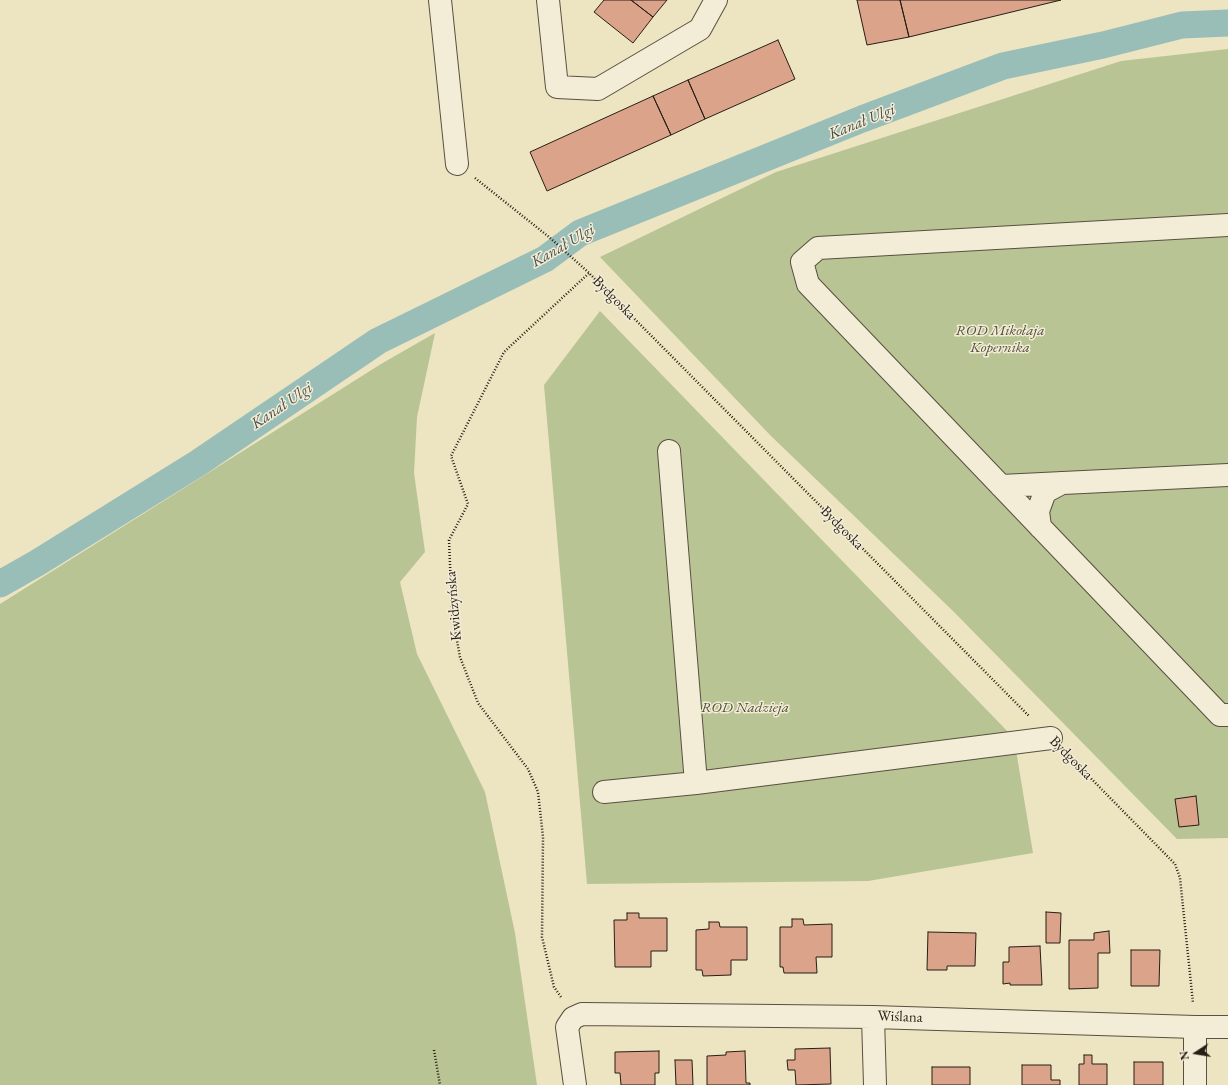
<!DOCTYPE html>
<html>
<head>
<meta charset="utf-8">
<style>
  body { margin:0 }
  #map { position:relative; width:1228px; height:1085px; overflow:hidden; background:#ede4c2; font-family:"EB Garamond",serif }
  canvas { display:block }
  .north { position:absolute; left:1176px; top:1033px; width:40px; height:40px; -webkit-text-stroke:3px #f3edd7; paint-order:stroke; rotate:258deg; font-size:11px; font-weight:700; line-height:16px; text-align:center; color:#271e15 }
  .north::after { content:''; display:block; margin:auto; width:14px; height:18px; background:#271e15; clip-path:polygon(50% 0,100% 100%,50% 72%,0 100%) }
</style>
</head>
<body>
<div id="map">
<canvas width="1228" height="1085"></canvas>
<div class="north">N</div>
</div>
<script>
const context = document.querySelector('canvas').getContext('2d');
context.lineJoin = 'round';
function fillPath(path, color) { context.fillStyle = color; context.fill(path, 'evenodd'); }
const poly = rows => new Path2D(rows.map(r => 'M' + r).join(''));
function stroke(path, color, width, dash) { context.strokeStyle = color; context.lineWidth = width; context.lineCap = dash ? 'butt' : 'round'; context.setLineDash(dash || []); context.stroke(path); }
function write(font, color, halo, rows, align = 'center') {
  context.font = font + ' "EB Garamond",serif'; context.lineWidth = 3; context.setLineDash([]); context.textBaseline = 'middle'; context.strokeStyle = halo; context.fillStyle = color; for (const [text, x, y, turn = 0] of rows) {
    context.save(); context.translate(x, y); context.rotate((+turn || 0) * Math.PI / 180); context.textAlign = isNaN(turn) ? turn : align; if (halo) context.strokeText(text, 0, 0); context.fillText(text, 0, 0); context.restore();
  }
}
fillPath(poly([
  [1228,49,1228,838,1177,839,954,612,771,436,600,257,776,172,1121,61],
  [600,311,1014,738,1033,853,868,881,587,884,544,385],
  [435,333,417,417,414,473,425,552,400,582,417,654,485,792,515,933,537,1085,0,1085,0,604,381,364]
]), '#b8c493');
stroke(poly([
  [0,584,37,563,198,463,378,341,545,259,580,233,862,119,1003,66,1103,45,1182,25,1228,23]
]), '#99beb7', 27);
const building = poly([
  [604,0,631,0,653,17,633,43,594,12,604,0],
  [631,0,667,0,653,17,631,0],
  [857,0,900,0,909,37,867,45,857,0],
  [900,0,1061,0,909,37,900,0],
  [778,40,795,79,705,119,688,80,778,40],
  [688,80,705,119,671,135,653,96,688,80],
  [653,96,671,135,547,191,530,152,653,96],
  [1196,796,1199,825,1179,827,1175,799,1196,796],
  [1046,912,1061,913,1060,943,1046,943,1046,912],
  [627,913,639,913,639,918,667,918,667,951,651,951,651,967,615,967,614,920,627,920,627,913],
  [792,919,803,919,804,925,832,924,832,957,816,957,817,973,784,973,783,967,780,967,780,927,792,927,792,919],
  [709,922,719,922,720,927,747,927,747,960,731,960,731,975,703,976,702,970,696,970,696,930,709,929,709,922],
  [1109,931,1110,953,1098,953,1098,988,1069,989,1069,940,1094,940,1094,933,1109,931],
  [928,932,976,933,975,966,947,966,947,970,927,970,928,932],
  [1040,946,1042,985,1010,985,1010,983,1003,984,1003,962,1009,962,1009,947,1040,946],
  [1131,950,1160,950,1159,986,1131,986,1131,950],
  [830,1048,831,1084,796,1085,795,1070,788,1070,787,1060,795,1060,795,1049,830,1048],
  [659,1051,659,1073,655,1073,655,1085,621,1085,620,1073,615,1073,615,1052,659,1051],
  [745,1051,746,1083,750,1083,750,1085,707,1085,707,1056,726,1055,726,1052,745,1051],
  [1084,1055,1092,1055,1092,1064,1107,1064,1107,1085,1079,1085,1079,1064,1084,1064,1084,1055],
  [675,1060,692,1060,693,1085,676,1085,675,1060],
  [1134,1062,1163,1062,1163,1085,1134,1085,1134,1062],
  [1022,1065,1051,1065,1051,1080,1060,1080,1060,1085,1022,1085,1022,1065],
  [932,1067,970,1067,970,1085,932,1085,932,1067]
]);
fillPath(building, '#daa38a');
stroke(building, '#271e15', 1);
const minor = poly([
  [440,0,457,164],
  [548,0,557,87,598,89,700,29,716,0],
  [1228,225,818,248,802,262,808,284,1220,715,1228,715],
  [669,451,696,783,1051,738],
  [1001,486,1228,475],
  [1040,527,1038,511,1045,492,1062,483],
  [604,792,696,783],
  [873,1017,875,1085],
  [575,1085,567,1027,573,1018,582,1014,873,1017,1195,1027,1228,1027],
  [1195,1085,1195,1027]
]);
stroke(minor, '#585040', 24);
stroke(poly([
  [475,178,549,237,589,273,1029,716],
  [1068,755,1175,864,1180,878,1193,1003],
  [561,997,554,987,542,937,543,837,538,792,528,769,512,748,478,703,460,657,452,613,449,540,468,504,451,456,504,352,589,273],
  [434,1050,440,1085]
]), '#271e15', 2.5, [1, 2]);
stroke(minor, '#f3edd7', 22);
write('15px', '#271e15', '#f3edd7', [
  ["Bydgoska",614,298,45],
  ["Bydgoska",842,528,45],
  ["Kwidzyńska",454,606,-95],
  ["Bydgoska",1071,758,45],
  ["Wiślana",900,1017,2]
]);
write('italic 15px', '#52503b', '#f3edd7', [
  ["ROD Mikołaja",1000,331],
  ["Kopernika",1000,348],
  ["ROD Nadzieja",745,708]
]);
write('italic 16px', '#494e46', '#f3edd7', [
  ["Kanał Ulgi",862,122,-22],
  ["Kanał Ulgi",563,246,-30],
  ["Kanał Ulgi",282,406,-34]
]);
</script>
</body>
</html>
